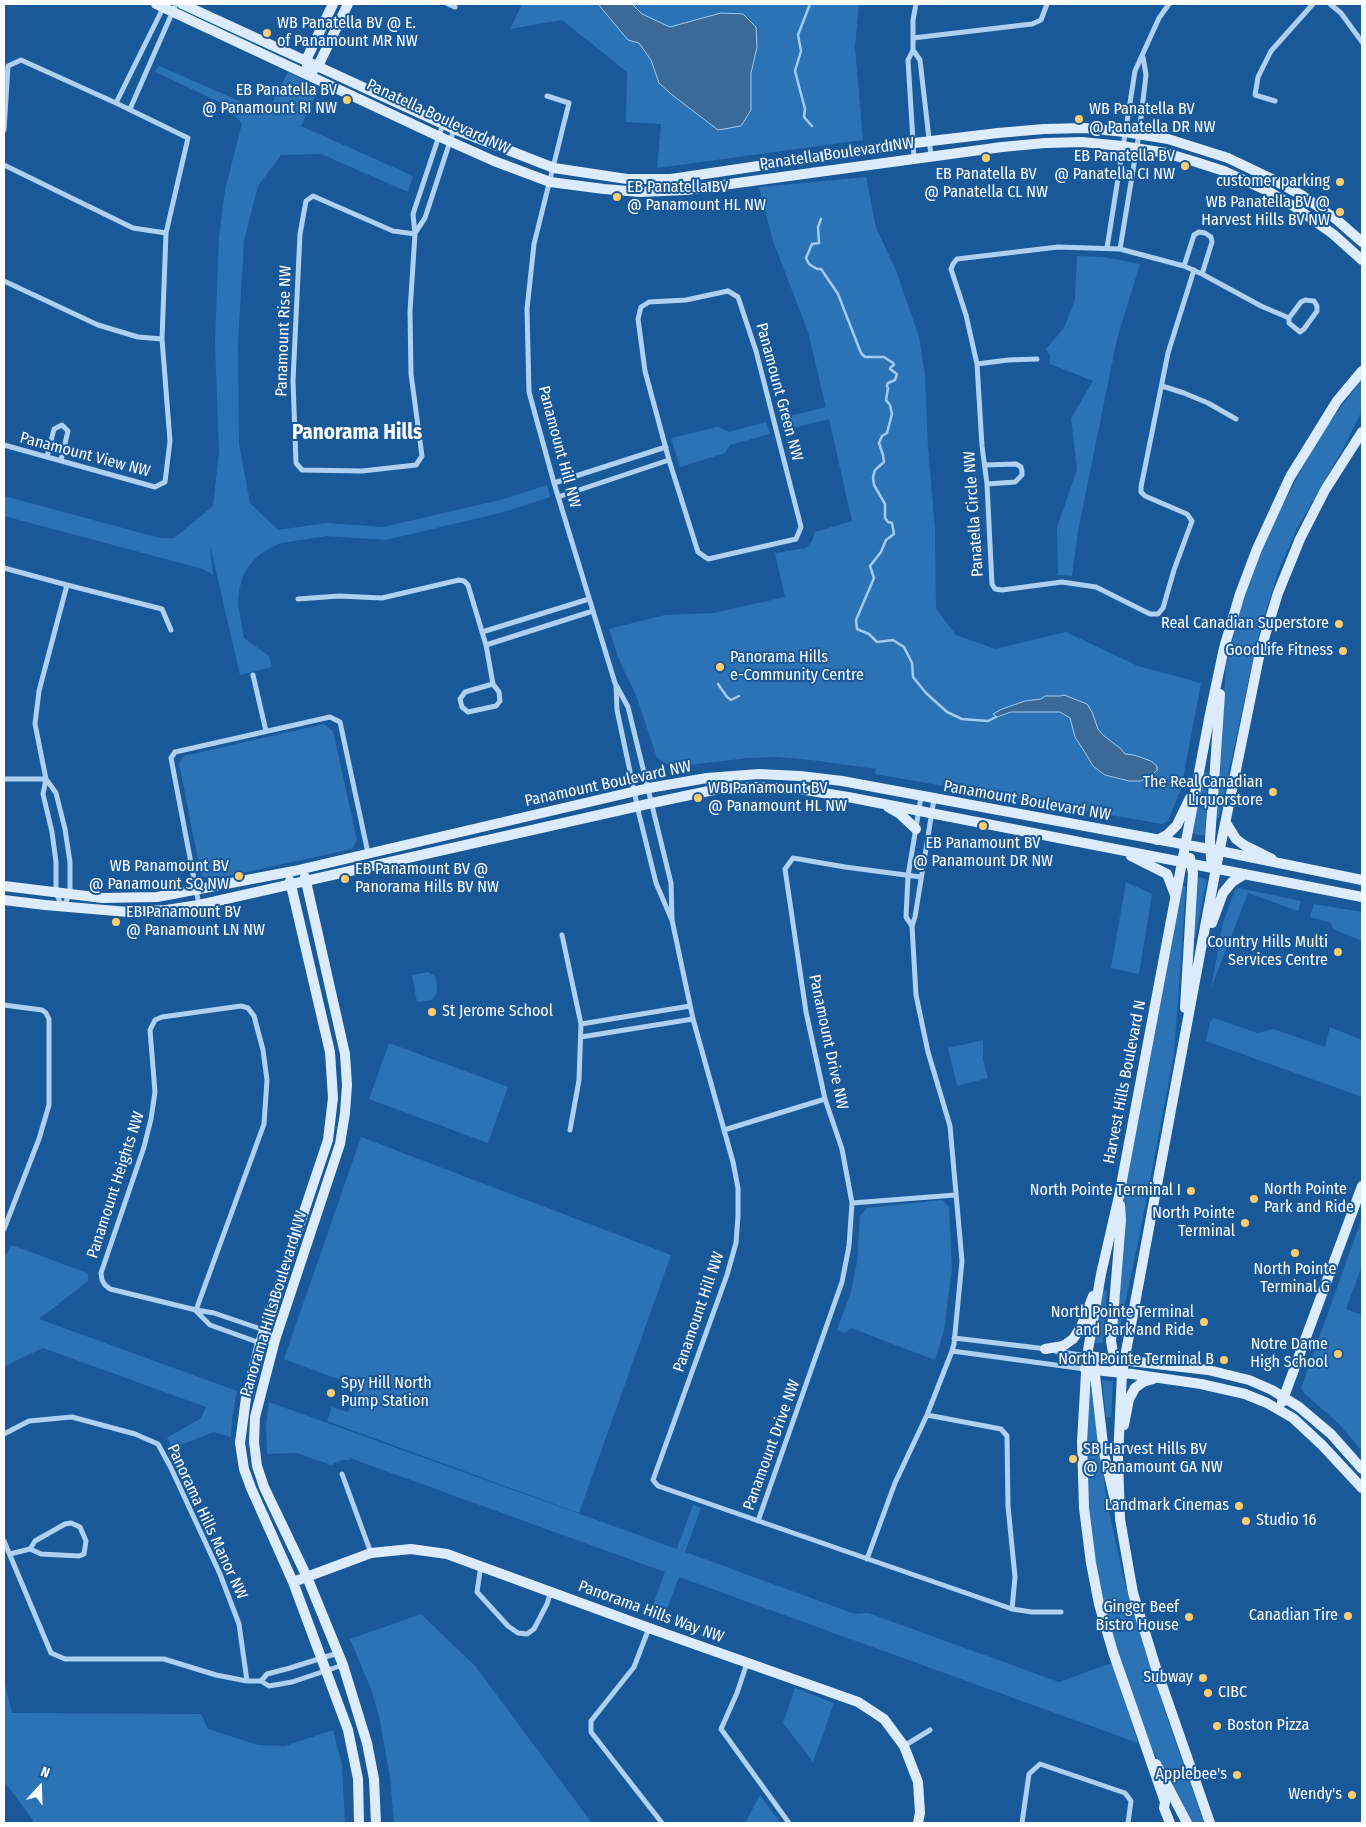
<!DOCTYPE html>
<html>
<head>
<meta charset="utf-8">
<style>
  body { margin:0 }
  #map { position:relative; width:1366px; height:1827px; overflow:hidden; background:#195899; font-family:"Fira Sans Condensed",sans-serif }
  canvas { display:block }
  .frame { position:absolute; inset:0; border:5px solid #fff; pointer-events:none }
  .north { position:absolute; left:15px; top:1762px; width:50px; height:50px; -webkit-text-stroke:4px #195899; paint-order:stroke; rotate:20deg; font-size:14px; font-weight:700; line-height:20px; text-align:center; color:#fff }
  .north::after { content:''; display:block; margin:auto; width:18px; height:22px; background:#fff; clip-path:polygon(50% 0,100% 100%,50% 72%,0 100%) }
</style>
</head>
<body>
<div id="map">
<canvas width="1366" height="1827"></canvas>
<div class="frame"></div>
<div class="north">N</div>
</div>
<script>
const context = document.querySelector('canvas').getContext('2d');
context.lineJoin = 'round';
function fillPath(path, color) { context.fillStyle = color; context.fill(path, 'evenodd'); }
const poly = rows => new Path2D(rows.map(r => 'M' + r).join(''));
function stroke(path, color, width, dash) { context.strokeStyle = color; context.lineWidth = width; context.lineCap = dash ? 'butt' : 'round'; context.setLineDash(dash || []); context.stroke(path); }
function write(font, color, halo, rows, align = 'center') {
  context.font = font + ' "Fira Sans Condensed",sans-serif'; context.lineWidth = 4; context.setLineDash([]); context.textBaseline = 'middle'; context.strokeStyle = halo; context.fillStyle = color; for (const [text, x, y, turn = 0] of rows) {
    context.save(); context.translate(x, y); context.rotate((+turn || 0) * Math.PI / 180); context.textAlign = isNaN(turn) ? turn : align; if (halo) context.strokeText(text, 0, 0); context.fillText(text, 0, 0); context.restore();
  }
}
fillPath(poly([
  [522,4,859,4,855,47,863,140,657,168,661,124,626,122,627,72,562,20,510,29],
  [159,66,267,113,288,72,319,88,301,126,413,176,408,192,321,154,281,155,258,186,244,241,238,343,239,444,250,503,278,530,326,523,383,527,500,500,547,485,550,497,504,512,386,540,327,536,281,543,270,548,260,554,251,563,243,575,239,591,238,604,244,638,269,656,272,667,240,675,210,545,213,575,203,569,4,516,4,496,160,538,174,538,213,506,219,452,215,342,219,237,225,190,242,123,219,102,155,72],
  [866,177,876,228,895,268,919,337,925,375,928,447,935,531,936,609,956,635,995,649,1066,632,1138,666,1201,683,1181,789,1168,821,1162,824,875,774,876,769,811,760,778,757,748,758,672,767,657,758,637,698,618,657,609,629,665,615,713,613,785,597,775,553,806,548,812,541,815,532,852,521,829,419,785,430,781,418,826,407,808,332,773,241,759,187],
  [1077,256,1104,257,1140,264,1117,339,1078,531,1072,576,1058,575,1057,527,1077,470,1071,418,1093,381,1050,364,1050,355,1046,349,1064,328,1075,299],
  [1362,379,1362,410,1344,447,1297,528,1277,575,1257,641,1219,818,1216,818,1226,666,1245,591,1268,533,1318,438],
  [766,422,770,434,730,445,725,453,680,467,671,438,718,427,729,432],
  [324,724,333,731,357,840,352,849,210,880,201,875,179,763,184,756],
  [1205,771,1207,773,1205,836,1191,833],
  [1200,877,1207,880,1195,938,1193,938,1197,879],
  [1126,882,1152,894,1139,974,1111,968],
  [1182,886,1186,887,1174,1054,1139,1238,1118,1336,1115,1335,1123,1232,1124,1193],
  [1239,888,1301,901,1298,911,1248,893,1211,988,1223,923,1235,890],
  [1314,904,1362,912,1362,941,1333,929,1331,923,1310,917],
  [428,972,436,977,437,992,432,1000,417,1002,412,975],
  [1214,1018,1258,1033,1273,1029,1325,1047,1330,1027,1362,1040,1362,1097,1206,1041,1210,1022],
  [983,1040,983,1060,988,1078,957,1086,948,1048],
  [389,1043,508,1087,488,1143,369,1099],
  [361,1137,671,1255,579,1513,327,1421,332,1407,348,1412,357,1386,284,1359],
  [942,1200,949,1207,952,1268,944,1330,935,1360,851,1328,845,1333,837,1330,851,1292,857,1262,860,1216,867,1208],
  [1362,1218,1362,1266,1346,1309,1362,1315,1362,1451,1339,1424,1305,1394,1301,1388],
  [11,1245,88,1273,88,1281,39,1319,237,1391,232,1420,231,1437,214,1432,170,1449,170,1443,167,1438,201,1418,206,1407,43,1348,9,1364,4,1368,4,1255,8,1252],
  [1103,1290,1107,1291,1103,1343,1093,1343],
  [1102,1380,1113,1381,1111,1417,1106,1418],
  [1087,1391,1092,1391,1107,1502,1123,1576,1164,1709,1204,1823,1192,1823,1147,1740,1101,1597,1086,1497],
  [269,1402,677,1549,693,1505,701,1508,685,1552,855,1614,868,1613,1059,1682,1112,1663,1138,1743,679,1577,663,1620,649,1616,665,1572,350,1458,349,1460,342,1460,331,1465,296,1453,267,1454,266,1425],
  [421,1614,475,1666,592,1823,394,1823,390,1777,379,1716,371,1689,350,1639],
  [4,1680,12,1713,201,1714,208,1729,258,1745,285,1746,333,1730,342,1765,345,1823,33,1823,33,1820,4,1781],
  [795,1688,834,1703,813,1762,783,1723],
  [760,1795,780,1823,745,1823]
]), '#2c73b6');
const water = poly([
  [598,4,632,4,642,14,670,27,721,13,743,14,756,27,757,47,751,73,751,110,741,126,718,130,671,94,659,83,651,60,639,43,628,40,598,4],
  [1064,695,1087,704,1092,712,1098,729,1103,735,1121,749,1125,754,1134,755,1151,761,1157,766,1157,770,1154,773,1141,781,1129,781,1105,775,1093,766,1086,754,1075,737,1070,718,1060,712,1011,712,997,717,993,714,1002,709,1025,701,1041,699,1045,696,1060,696,1064,695]
]);
fillPath(water, '#3c6a98');
stroke(water, '#a0ccf3', 1);
stroke(poly([
  [810,4,798,35,801,51,795,71,805,109,804,117,812,126],
  [821,219,818,227,819,243,812,244,806,258,809,264,817,269,821,269,838,294,861,353,865,357,884,357,893,363,894,365,891,367,890,369,897,374,895,380,888,383,887,386,888,388,886,400,890,405,892,414,887,433,882,436,879,443,883,455,884,462,875,470,873,477,874,485,885,504,885,518,888,522,892,523,894,534,886,540,881,552,870,566,874,578,856,620,857,629,869,634,877,642,893,640,904,647,912,663,913,677,926,693,947,712,962,719,988,721,996,717],
  [718,684,727,697,731,700,739,696]
]), '#a0ccf3', 2.5);
stroke(poly([
  [448,4,455,7],
  [1330,4,1341,13,1362,42],
  [913,38,1032,24,1041,20,1047,4],
  [913,50,920,60,931,156],
  [547,96,569,103,534,244,527,309,529,392,554,483,593,611,615,683,628,707,671,883,672,920,693,1019,733,1162,738,1188,738,1216,736,1243,727,1275,653,1480,658,1486,1012,1609,1032,1612,1061,1612],
  [1275,101,1255,95,1258,77,1271,51,1313,4],
  [116,103,164,6],
  [130,109,176,4],
  [4,130,8,66,21,60,116,103,188,138,166,233,162,339,170,441,165,482,155,487,4,445],
  [914,158,908,60,913,50,913,20,916,4],
  [4,165,133,228,166,233],
  [415,233,425,218,454,129],
  [415,234,393,231,313,196,306,201,300,234,293,381,296,463,302,470,362,471,416,465,422,456,411,374,410,311,415,234,413,214,443,124],
  [1107,248,1135,71,1159,18,1169,4],
  [1120,249,1139,134,1146,75,1143,57],
  [1184,266,1194,235,1199,232,1205,233,1211,237,1212,242,1202,274],
  [1194,270,1168,353,1141,487,1141,492,1145,496,1187,514,1192,521,1174,570,1163,608,1158,614,1150,614,1096,587,1062,582,1002,590,995,589,992,584,987,484,982,446,977,364,966,315,951,269,953,264,957,259,1058,247,1120,249,1184,266,1202,274,1261,306,1289,318],
  [4,281,98,325,138,337,162,339],
  [728,291,738,297,756,351,801,527,796,539,708,559,698,552,669,460,645,371,638,319,641,307,649,302,686,300,728,291],
  [1305,300,1314,301,1317,306,1317,311,1304,329,1300,332,1289,323,1289,318,1301,302,1305,300],
  [977,364,1008,360,1037,359],
  [1162,386,1184,393,1208,403,1236,419],
  [47,457,54,429,62,425,68,431,61,460],
  [985,465,1016,464,1021,467,1022,471,1022,475,1015,482,987,484],
  [554,483,666,447],
  [558,497,669,460],
  [4,568,67,585,39,691,35,724,46,779,43,794,52,832,56,862,56,893,62,906],
  [67,585,162,609,171,630],
  [298,599,339,596,382,598,459,580,464,581,468,585,486,645,493,684,499,692,500,701,496,706,468,712,462,707,460,699,465,692,493,684],
  [482,632,589,599],
  [486,645,593,611],
  [253,675,266,731],
  [616,686,617,710,639,814,656,883,671,918],
  [4,779,46,779],
  [46,779,56,793,65,829,70,862,70,894,63,907],
  [199,905,171,758,175,752,330,717,340,722,368,853],
  [912,926,906,917,908,876,921,797],
  [562,935,581,1024,579,1080,570,1130],
  [4,1005,42,1010,46,1013,49,1019,49,1105,39,1139,4,1229],
  [581,1024,690,1006],
  [581,1037,693,1019],
  [724,1130,825,1099],
  [852,1203,955,1195],
  [196,1310,264,1124,267,1080,263,1050,254,1016,248,1008,241,1006,162,1017,155,1020,150,1030,155,1092,151,1119,144,1147,101,1273,102,1280,105,1285,110,1289,196,1310,214,1313,264,1330,275,1340],
  [196,1311,210,1325,260,1343,275,1340],
  [954,1338,1047,1349],
  [952,1351,1085,1369],
  [1055,1351,1087,1356],
  [927,1415,1001,1429,1007,1436,1008,1506,1015,1577,1012,1609],
  [4,1434,29,1421,72,1417,135,1434,158,1444,171,1468,220,1574,239,1624,247,1681],
  [342,1474,371,1553],
  [758,1521,842,1282,849,1246,852,1203,842,1149,825,1099,806,1012,785,869,793,858,845,867,921,877],
  [71,1523,80,1527,86,1541,84,1554,79,1556,41,1554,30,1549,35,1541,65,1524,71,1523],
  [4,1541,51,1653,65,1659,164,1659,216,1675,247,1681,261,1681,269,1686,292,1682,343,1665],
  [10,1554,30,1549],
  [867,1559,895,1483,927,1415,952,1351,954,1344,962,1261,950,1126,928,1052,916,995,912,926,915,917,934,799],
  [481,1565,477,1592,508,1626,518,1633,527,1634,534,1629,547,1604,551,1591],
  [649,1628,634,1667,591,1721,591,1732,662,1823],
  [747,1663,737,1693,721,1729,789,1823],
  [261,1681,267,1674,290,1668,338,1653],
  [904,1746,930,1730],
  [1022,1823,1029,1774,1040,1764,1125,1793,1131,1801,1128,1823]
]), '#aed0f1', 5);
stroke(poly([
  [156,4,438,136,494,161,550,182,604,189,640,192,686,190,1002,147,1045,143,1082,142,1122,146,1166,153,1196,162,1224,171,1268,191,1295,207,1333,234,1362,260],
  [182,4,454,129,554,168,627,179,671,179,906,144,998,133,1044,129,1085,128,1125,132,1168,139,1228,158,1274,180,1303,196,1337,220,1362,242],
  [307,65,306,60,333,4],
  [313,70,318,66,348,4],
  [888,807,900,814,916,829],
  [1226,823,1236,839,1244,845,1272,859],
  [1157,840,1167,835,1177,825,1190,798],
  [1131,856,1167,874,1175,895],
  [1216,868,1211,859,1210,840,1220,694],
  [305,877,345,1054,347,1085,345,1113,340,1144,275,1340,255,1417,254,1442,257,1466,264,1487,307,1577,343,1665,367,1743,374,1779,376,1823],
  [290,881,330,1052,333,1098,328,1140,260,1343,246,1398,240,1443,244,1469,251,1488,293,1582,348,1730,358,1779,359,1823],
  [4,886,103,898,157,897,294,871,649,788,707,778,759,774,800,776,842,781,1220,851,1362,880],
  [4,900,45,905,128,912,166,910,199,905,652,803,718,789,756,787,799,789,848,797,1362,897],
  [1212,923,1223,893,1232,882,1245,874],
  [1185,1008,1193,873,1190,858],
  [1045,1349,1063,1346,1073,1339,1081,1327,1093,1296],
  [1087,1356,1208,1370,1249,1380,1272,1390,1299,1407,1331,1434,1362,1469],
  [1115,1364,1111,1341,1121,1220,1120,1205],
  [1094,1366,1104,1453,1116,1505],
  [1085,1369,1132,1374,1201,1384,1245,1394,1267,1403,1293,1418,1322,1445,1362,1488],
  [1282,1402,1362,1186],
  [1124,1425,1129,1399,1135,1388,1143,1382,1153,1379],
  [293,1582,371,1553,411,1549,447,1554,649,1628,858,1702,884,1719,904,1746,918,1782,920,1813,918,1823],
  [1156,1764,1187,1823],
  [1170,1823,1164,1808,1165,1802,1113,1652,1099,1604,1091,1563,1084,1508,1082,1442,1087,1356,1101,1274,1119,1196,1210,714,1224,648,1240,594,1257,549,1290,477,1337,401,1362,371],
  [1210,1823,1155,1665,1133,1593,1120,1519,1118,1458,1122,1373,1216,868,1260,652,1278,593,1300,539,1325,490,1362,432]
]), '#dcecfc', 10);
for (const [x, y, r, color] of [
  [267,33,5,"#ffcd6e"],
  [347,100,5,"#ffcd6e"],
  [1079,119,5,"#ffcd6e"],
  [986,158,5,"#ffcd6e"],
  [1185,166,5,"#ffcd6e"],
  [1340,182,5,"#ffcd6e"],
  [617,197,5,"#ffcd6e"],
  [1340,212,5,"#ffcd6e"],
  [1339,624,5,"#ffcd6e"],
  [1343,651,5,"#ffcd6e"],
  [720,667,5,"#ffcd6e"],
  [1273,792,5,"#ffcd6e"],
  [698,798,5,"#ffcd6e"],
  [983,826,5,"#ffcd6e"],
  [239,876,5,"#ffcd6e"],
  [345,879,5,"#ffcd6e"],
  [116,922,5,"#ffcd6e"],
  [1338,952,5,"#ffcd6e"],
  [432,1012,5,"#ffcd6e"],
  [1191,1191,5,"#ffcd6e"],
  [1254,1199,5,"#ffcd6e"],
  [1245,1223,5,"#ffcd6e"],
  [1295,1253,5,"#ffcd6e"],
  [1204,1322,5,"#ffcd6e"],
  [1338,1354,5,"#ffcd6e"],
  [1224,1360,5,"#ffcd6e"],
  [331,1393,5,"#ffcd6e"],
  [1073,1459,5,"#ffcd6e"],
  [1239,1506,5,"#ffcd6e"],
  [1246,1521,5,"#ffcd6e"],
  [1348,1616,5,"#ffcd6e"],
  [1189,1617,5,"#ffcd6e"],
  [1203,1678,5,"#ffcd6e"],
  [1208,1693,5,"#ffcd6e"],
  [1217,1726,5,"#ffcd6e"],
  [1237,1775,5,"#ffcd6e"],
  [1352,1795,5,"#ffcd6e"]
]) { const dot = new Path2D(); dot.arc(x, y, r, 0, 2 * Math.PI); context.fillStyle = color; context.fill(dot); stroke(dot, '#195899', 2); }
write('16px', '#fff', '#195899', [
  ["WB Panatella BV @ E.",277,24,"left"],
  ["of Panamount MR NW",277,42,"left"],
  ["EB Panatella BV",337,91],
  ["@ Panamount RI NW",337,109],
  ["WB Panatella BV",1089,110,"left"],
  ["@ Panatella DR NW",1089,128,"left"],
  ["EB Panatella BV",1175,157],
  ["@ Panatella CI NW",1175,175],
  ["EB Panatella BV",986,175,"center"],
  ["@ Panatella CL NW",986,193,"center"],
  ["customer parking",1330,182],
  ["EB Panatella BV",627,188,"left"],
  ["@ Panamount HL NW",627,206,"left"],
  ["WB Panatella BV @",1330,203],
  ["Harvest Hills BV NW",1330,221],
  ["Real Canadian Superstore",1329,624],
  ["GoodLife Fitness",1333,651],
  ["Panorama Hills",730,658,"left"],
  ["e-Community Centre",730,676,"left"],
  ["The Real Canadian",1263,783],
  ["Liquorstore",1263,801],
  ["WB Panamount BV",708,789,"left"],
  ["@ Panamount HL NW",708,807,"left"],
  ["EB Panamount BV",983,844,"center"],
  ["@ Panamount DR NW",983,862,"center"],
  ["WB Panamount BV",229,867],
  ["@ Panamount SQ NW",229,885],
  ["EB Panamount BV @",355,870,"left"],
  ["Panorama Hills BV NW",355,888,"left"],
  ["EB Panamount BV",126,913,"left"],
  ["@ Panamount LN NW",126,931,"left"],
  ["Country Hills Multi",1328,943],
  ["Services Centre",1328,961],
  ["St Jerome School",442,1012,"left"],
  ["North Pointe",1264,1190,"left"],
  ["Park and Ride",1264,1208,"left"],
  ["North Pointe Terminal I",1181,1191],
  ["North Pointe",1235,1214],
  ["Terminal",1235,1232],
  ["North Pointe",1295,1270,"center"],
  ["Terminal G",1295,1288,"center"],
  ["North Pointe Terminal",1194,1313],
  ["and Park and Ride",1194,1331],
  ["Notre Dame",1328,1345],
  ["High School",1328,1363],
  ["North Pointe Terminal B",1214,1360],
  ["Spy Hill North",341,1384,"left"],
  ["Pump Station",341,1402,"left"],
  ["SB Harvest Hills BV",1083,1450,"left"],
  ["@ Panamount GA NW",1083,1468,"left"],
  ["Landmark Cinemas",1229,1506],
  ["Studio 16",1256,1521,"left"],
  ["Ginger Beef",1179,1608],
  ["Bistro House",1179,1626],
  ["Canadian Tire",1338,1616],
  ["Subway",1193,1678],
  ["CIBC",1218,1693,"left"],
  ["Boston Pizza",1227,1726,"left"],
  ["Applebee's",1227,1775],
  ["Wendy's",1342,1795]
], 'right');
write('16px', '#fff', '#195899', [
  ["Panatella Boulevard NW",438,117,25],
  ["Panatella Boulevard NW",837,154,-8],
  ["Panamount Rise NW",284,331,-88],
  ["Panamount Green NW",779,392,75],
  ["Panamount Hill NW",559,447,75],
  ["Panamount View NW",85,455,15],
  ["Panatella Circle NW",974,514,-94],
  ["Panamount Boulevard NW",608,784,-12],
  ["Panamount Boulevard NW",1027,801,10],
  ["Panamount Drive NW",828,1042,78],
  ["Harvest Hills Boulevard N",1125,1082,-79],
  ["Panamount Heights NW",116,1185,-72],
  ["Panorama Hills Boulevard NW",274,1304,-73],
  ["Panamount Hill NW",699,1312,-71],
  ["Panamount Drive NW",772,1445,-70],
  ["Panorama Hills Manor NW",207,1522,65],
  ["Panorama Hills Way NW",651,1612,20]
]);
write('bold 21px', '#fff', '#195899', [
  ["Panorama Hills",357,433]
]);
</script>
</body>
</html>
